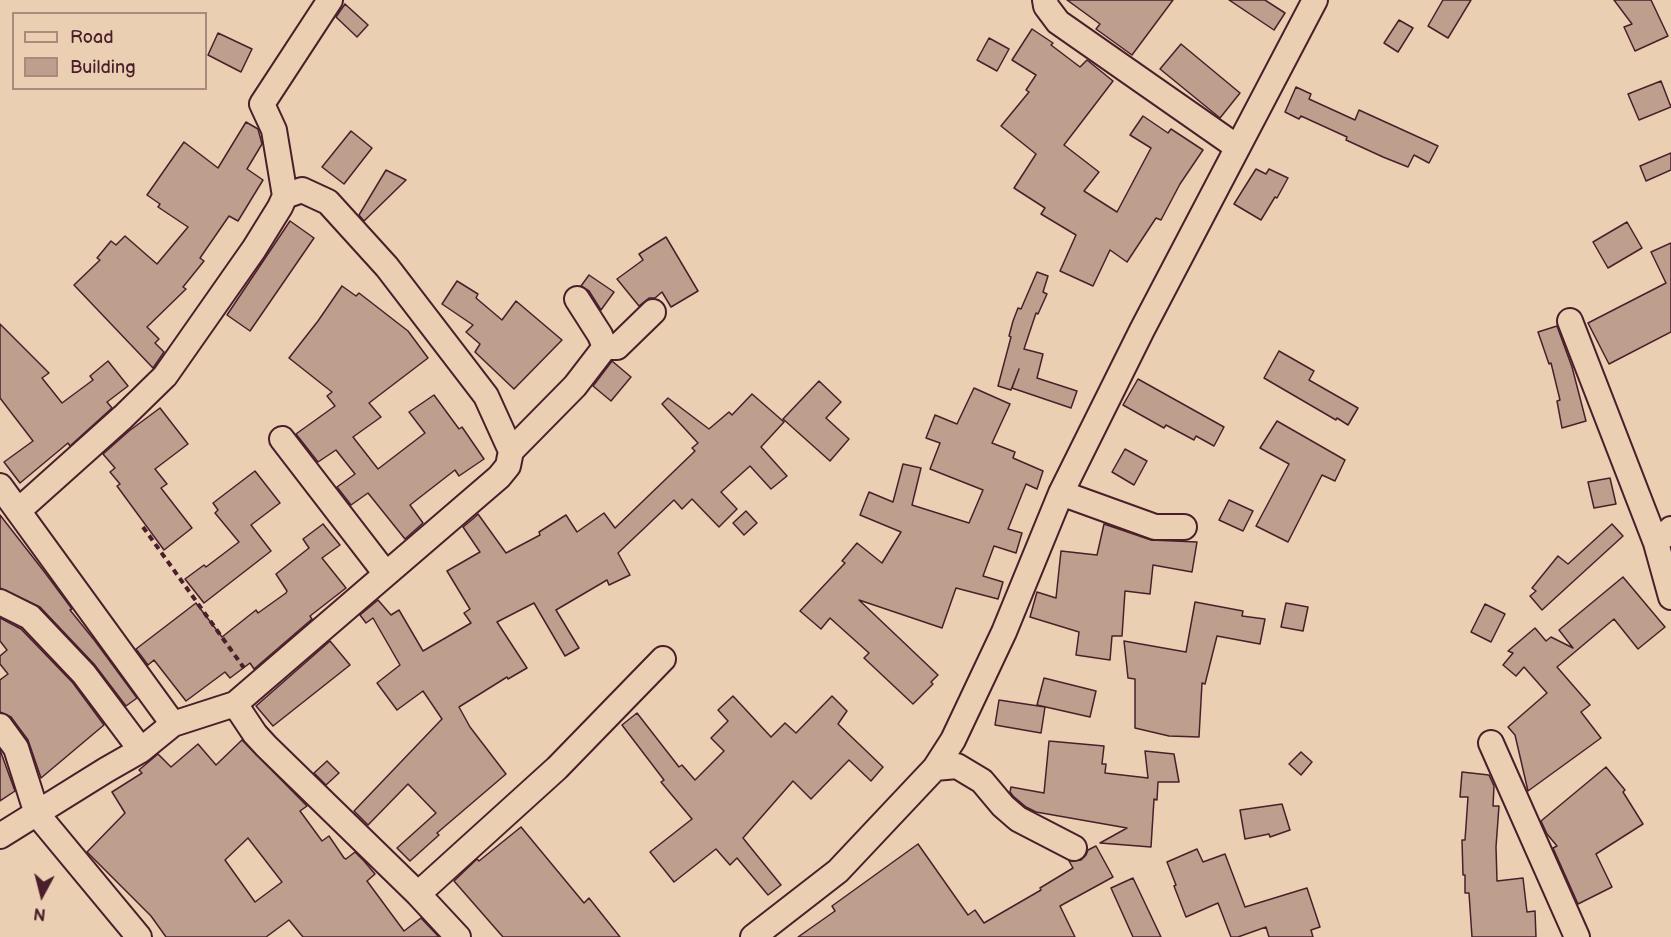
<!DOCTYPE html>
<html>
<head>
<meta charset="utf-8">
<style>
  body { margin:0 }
  #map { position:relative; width:1671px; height:937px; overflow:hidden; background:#ebcfb2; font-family:"Balsamiq Sans",sans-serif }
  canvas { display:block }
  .legend { position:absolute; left:12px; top:12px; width:195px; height:78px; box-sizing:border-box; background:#ebcfb2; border:2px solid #ab897c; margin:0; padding:8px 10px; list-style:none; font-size:18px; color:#4a1f2b }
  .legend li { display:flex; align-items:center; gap:12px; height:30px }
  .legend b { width:30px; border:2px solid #ab897c }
  .north { position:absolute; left:12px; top:865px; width:60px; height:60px; -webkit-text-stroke:4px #ebcfb2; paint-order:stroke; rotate:187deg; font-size:16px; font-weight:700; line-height:24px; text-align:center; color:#4a1f2b }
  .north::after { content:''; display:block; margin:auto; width:21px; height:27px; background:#4a1f2b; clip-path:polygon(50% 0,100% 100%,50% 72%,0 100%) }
</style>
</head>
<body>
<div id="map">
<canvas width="1671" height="937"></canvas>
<ul class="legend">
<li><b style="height:8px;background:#ebcfb2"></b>Road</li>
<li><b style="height:16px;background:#be9e8d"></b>Building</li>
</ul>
<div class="north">N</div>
</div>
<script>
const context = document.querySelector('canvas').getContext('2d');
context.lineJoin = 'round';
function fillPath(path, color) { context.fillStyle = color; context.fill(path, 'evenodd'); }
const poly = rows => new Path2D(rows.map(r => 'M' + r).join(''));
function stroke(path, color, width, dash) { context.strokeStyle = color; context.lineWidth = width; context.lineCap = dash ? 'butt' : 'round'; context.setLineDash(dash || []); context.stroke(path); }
const building = poly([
  [1067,0,1173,0,1132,55,1096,29,1100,24,1067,0],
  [1229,0,1265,0,1285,13,1274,30,1229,0],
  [1443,0,1471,0,1448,38,1428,26,1443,0],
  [1614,0,1651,0,1668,36,1635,51,1624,27,1632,24,1614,0],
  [345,4,368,25,357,37,336,17,345,4],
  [1399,20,1413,28,1398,52,1384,43,1399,20],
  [1032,29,1053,43,1051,45,1080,67,1087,60,1113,81,1064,145,1099,172,1084,191,1117,212,1151,148,1130,135,1143,116,1168,133,1171,129,1203,150,1180,184,1161,220,1156,218,1127,262,1110,250,1093,286,1060,271,1076,235,1041,214,1045,208,1014,188,1036,154,1001,126,1029,92,1026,90,1036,75,1012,60,1032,29],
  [218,33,252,49,241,72,208,55,218,33],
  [989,38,1009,49,997,71,977,60,989,38],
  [1181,44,1240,93,1220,118,1160,69,1181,44],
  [1661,81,1671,107,1639,120,1628,94,1661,81],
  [1296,87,1311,94,1309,99,1355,120,1359,110,1438,146,1429,163,1414,155,1408,167,1383,157,1346,140,1347,137,1301,116,1299,119,1285,112,1296,87],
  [246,122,258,129,262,144,247,169,263,180,238,221,229,216,200,258,204,261,183,287,186,289,147,327,159,339,155,343,164,352,153,368,74,285,100,260,97,258,111,241,116,245,125,236,157,264,188,227,158,207,160,204,147,195,184,142,218,168,246,122],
  [351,131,372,148,344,184,322,167,351,131],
  [1671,153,1671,170,1646,181,1640,166,1671,153],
  [1256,169,1266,174,1269,169,1288,178,1277,198,1275,197,1261,220,1234,204,1256,169],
  [386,170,406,180,364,221,359,215,386,170],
  [290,221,314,238,250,331,227,315,290,221],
  [1627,222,1642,248,1608,268,1593,242,1627,222],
  [666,237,698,291,671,307,662,292,655,298,649,298,639,306,617,279,643,260,639,254,666,237],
  [1671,243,1671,332,1609,364,1588,323,1666,283,1651,252,1671,243],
  [1037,272,1048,276,1043,292,1047,294,1038,314,1036,313,1024,349,1043,354,1037,378,1077,391,1071,408,1012,388,1019,369,1011,390,998,386,1011,337,1009,336,1013,321,1018,308,1021,309,1037,272],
  [589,275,614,292,601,310,589,291,581,286,589,275],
  [457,281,478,294,476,298,502,320,516,301,562,340,514,389,475,352,480,344,466,332,473,325,442,304,457,281],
  [342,286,356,296,359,293,408,331,428,358,369,403,381,417,353,437,378,469,425,433,409,412,434,395,459,429,462,427,484,459,459,476,455,470,410,505,423,523,405,539,368,493,351,505,337,487,355,474,336,450,318,462,296,434,335,406,327,396,332,392,289,358,318,321,342,286],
  [0,324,49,373,42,378,62,403,93,380,90,376,108,361,128,386,107,402,112,408,70,446,68,443,20,483,4,462,33,441,0,398,0,324],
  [1557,326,1572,367,1586,421,1562,428,1557,401,1560,400,1551,363,1549,364,1538,332,1557,326],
  [1279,351,1314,371,1309,380,1358,408,1348,425,1337,418,1336,420,1264,378,1279,351],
  [612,361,631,377,611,401,593,386,612,361],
  [1138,379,1224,427,1214,446,1196,436,1194,440,1166,425,1164,428,1123,405,1138,379],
  [819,381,841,402,826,418,849,439,830,461,783,419,819,381],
  [974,388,1010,404,992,443,1015,452,1013,458,1043,471,1037,489,1026,484,1008,529,1022,533,1016,553,994,546,983,576,1003,582,998,599,956,588,942,628,859,600,938,675,931,682,933,684,913,704,864,658,869,653,830,618,821,629,800,611,845,563,842,561,857,543,882,563,901,532,860,515,869,492,893,502,903,464,921,468,912,505,969,523,983,490,930,469,940,443,926,438,935,415,957,424,974,388],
  [752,394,784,422,761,447,787,476,771,489,750,466,721,492,737,509,719,527,692,499,682,509,674,500,618,553,630,575,609,585,607,580,556,610,579,648,565,656,534,603,497,622,527,668,508,679,507,677,459,707,470,727,506,774,437,833,439,835,410,861,397,848,436,813,408,784,368,825,354,811,442,719,423,691,397,710,377,683,400,665,373,618,366,623,360,615,378,600,391,615,399,610,423,651,471,623,464,613,470,609,447,571,480,552,463,527,474,518,478,514,506,553,540,535,539,532,566,515,577,532,604,513,615,528,695,451,692,448,698,443,662,404,668,398,709,429,729,412,732,415,752,394],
  [160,408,188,444,155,469,167,484,161,488,192,528,164,550,117,486,120,484,110,472,115,468,103,454,129,431,160,408],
  [1277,421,1345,460,1335,481,1322,475,1288,542,1256,526,1289,464,1260,448,1277,421],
  [1125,449,1147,461,1134,485,1112,472,1125,449],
  [255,471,280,503,251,525,271,551,204,603,185,579,204,565,206,567,239,542,215,513,218,510,213,503,255,471],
  [1610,478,1616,504,1594,508,1588,482,1610,478],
  [1229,500,1253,511,1243,531,1219,520,1229,500],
  [746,511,757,523,744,535,733,523,746,511],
  [0,515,46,574,72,609,70,610,95,641,137,698,126,706,94,664,40,607,0,588,0,515],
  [323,524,340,545,322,558,346,588,310,616,312,619,254,669,250,663,230,678,225,672,186,701,154,660,148,665,136,649,196,603,222,637,256,610,258,613,286,593,287,591,276,574,309,548,303,539,323,524],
  [1104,524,1151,540,1197,542,1192,572,1153,565,1150,594,1125,591,1122,636,1112,636,1110,660,1076,655,1079,632,1030,617,1037,592,1056,598,1061,551,1097,555,1104,524],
  [1612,524,1623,536,1542,610,1530,596,1536,591,1532,588,1558,556,1568,564,1612,524],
  [1623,577,1665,627,1638,649,1614,619,1557,667,1590,705,1581,712,1601,738,1528,791,1515,735,1508,727,1547,693,1524,667,1516,676,1503,665,1513,653,1508,651,1535,628,1546,641,1551,637,1573,648,1559,630,1623,577],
  [1195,602,1243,611,1242,616,1265,619,1260,644,1217,636,1205,684,1202,683,1199,737,1169,736,1135,728,1135,679,1128,678,1124,641,1186,652,1195,602],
  [1286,603,1308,607,1303,631,1281,627,1286,603],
  [1485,604,1505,614,1491,642,1471,632,1485,604],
  [0,618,21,629,73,683,104,725,41,778,28,740,11,717,0,712,0,680,8,674,0,664,0,656,7,650,0,641,0,618],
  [330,641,350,665,273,726,256,706,330,641],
  [1044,678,1096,691,1090,717,1037,705,1044,678],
  [733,696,771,737,785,723,796,733,832,696,847,711,838,724,883,767,871,781,849,760,811,799,793,781,743,838,781,885,768,895,737,858,730,865,716,849,674,882,650,852,692,819,661,782,664,780,622,725,637,713,679,767,682,765,695,780,724,751,711,738,728,721,718,710,733,696],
  [999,700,1045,707,1041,733,995,725,999,700],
  [242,740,307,806,300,811,322,841,329,836,344,858,346,859,355,852,364,861,375,874,367,881,404,931,421,918,439,937,303,937,289,920,266,937,166,937,151,916,87,852,125,813,112,792,142,773,139,770,158,754,171,767,198,744,216,765,242,740],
  [248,838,282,882,255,902,225,860,248,838],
  [1049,741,1104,746,1102,764,1106,764,1105,773,1148,778,1145,751,1174,754,1179,782,1158,782,1157,800,1154,799,1151,847,1100,843,1127,828,1036,812,1026,807,1013,796,1010,792,1011,787,1044,793,1049,741],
  [0,750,15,791,0,801,0,750],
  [1301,752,1312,762,1301,775,1289,764,1301,752],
  [327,761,339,773,326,785,314,773,327,761],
  [1606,767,1625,790,1623,792,1643,824,1596,854,1612,887,1578,904,1553,848,1557,846,1547,834,1541,821,1606,767],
  [1462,772,1489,775,1494,786,1493,806,1499,806,1496,847,1497,881,1523,878,1527,912,1535,911,1536,937,1472,937,1469,893,1465,893,1465,875,1463,875,1462,840,1465,840,1468,797,1460,797,1462,772],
  [1282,804,1290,830,1270,837,1269,834,1245,839,1240,810,1282,804],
  [521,827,584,903,589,898,620,937,503,937,454,881,477,859,479,861,521,827],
  [918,844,968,915,975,910,984,923,1041,890,1040,888,1073,868,1069,861,1081,860,1086,855,1088,850,1096,846,1113,877,1060,906,1075,937,798,937,835,911,832,906,918,844],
  [1197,849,1203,862,1225,854,1245,907,1307,888,1320,927,1311,930,1313,937,1269,937,1266,927,1238,937,1231,937,1218,903,1186,917,1174,886,1176,885,1167,862,1197,849],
  [1133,878,1161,937,1133,937,1111,888,1133,878]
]);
fillPath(building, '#be9e8d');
stroke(building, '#4a1f2b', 1.5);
const minor = poly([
  [1045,0,1046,6,1058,22,1237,147],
  [1570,321,1656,543],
  [605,347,617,347,653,312],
  [282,439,386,574],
  [511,451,575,386,605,347,600,335,577,299],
  [0,486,173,724],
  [1061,493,1155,527,1184,527],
  [18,511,123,417,165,376,254,249,280,207,285,196,274,130,262,104,330,0],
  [1671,529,1656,543,1671,597],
  [0,602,30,617,84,674,141,750],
  [235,704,255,734,266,746,418,894,458,937],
  [0,726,16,748,37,814,139,937],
  [1491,743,1577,937],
  [935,768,957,766,982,781,1003,806,1018,819,1074,848],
  [0,836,106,770,141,750,173,724,235,704,499,477,508,466,511,451,486,396,387,267,328,202,302,190,285,196],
  [418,894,557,768,663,659],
  [753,937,838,871,935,768,953,740,1004,632,1061,493,1142,330,1315,0]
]);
stroke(minor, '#4a1f2b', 28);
stroke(poly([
  [143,527,244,668]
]), '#4a1f2b', 4, [6, 4.5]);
stroke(minor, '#ebcfb2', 24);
</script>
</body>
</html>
